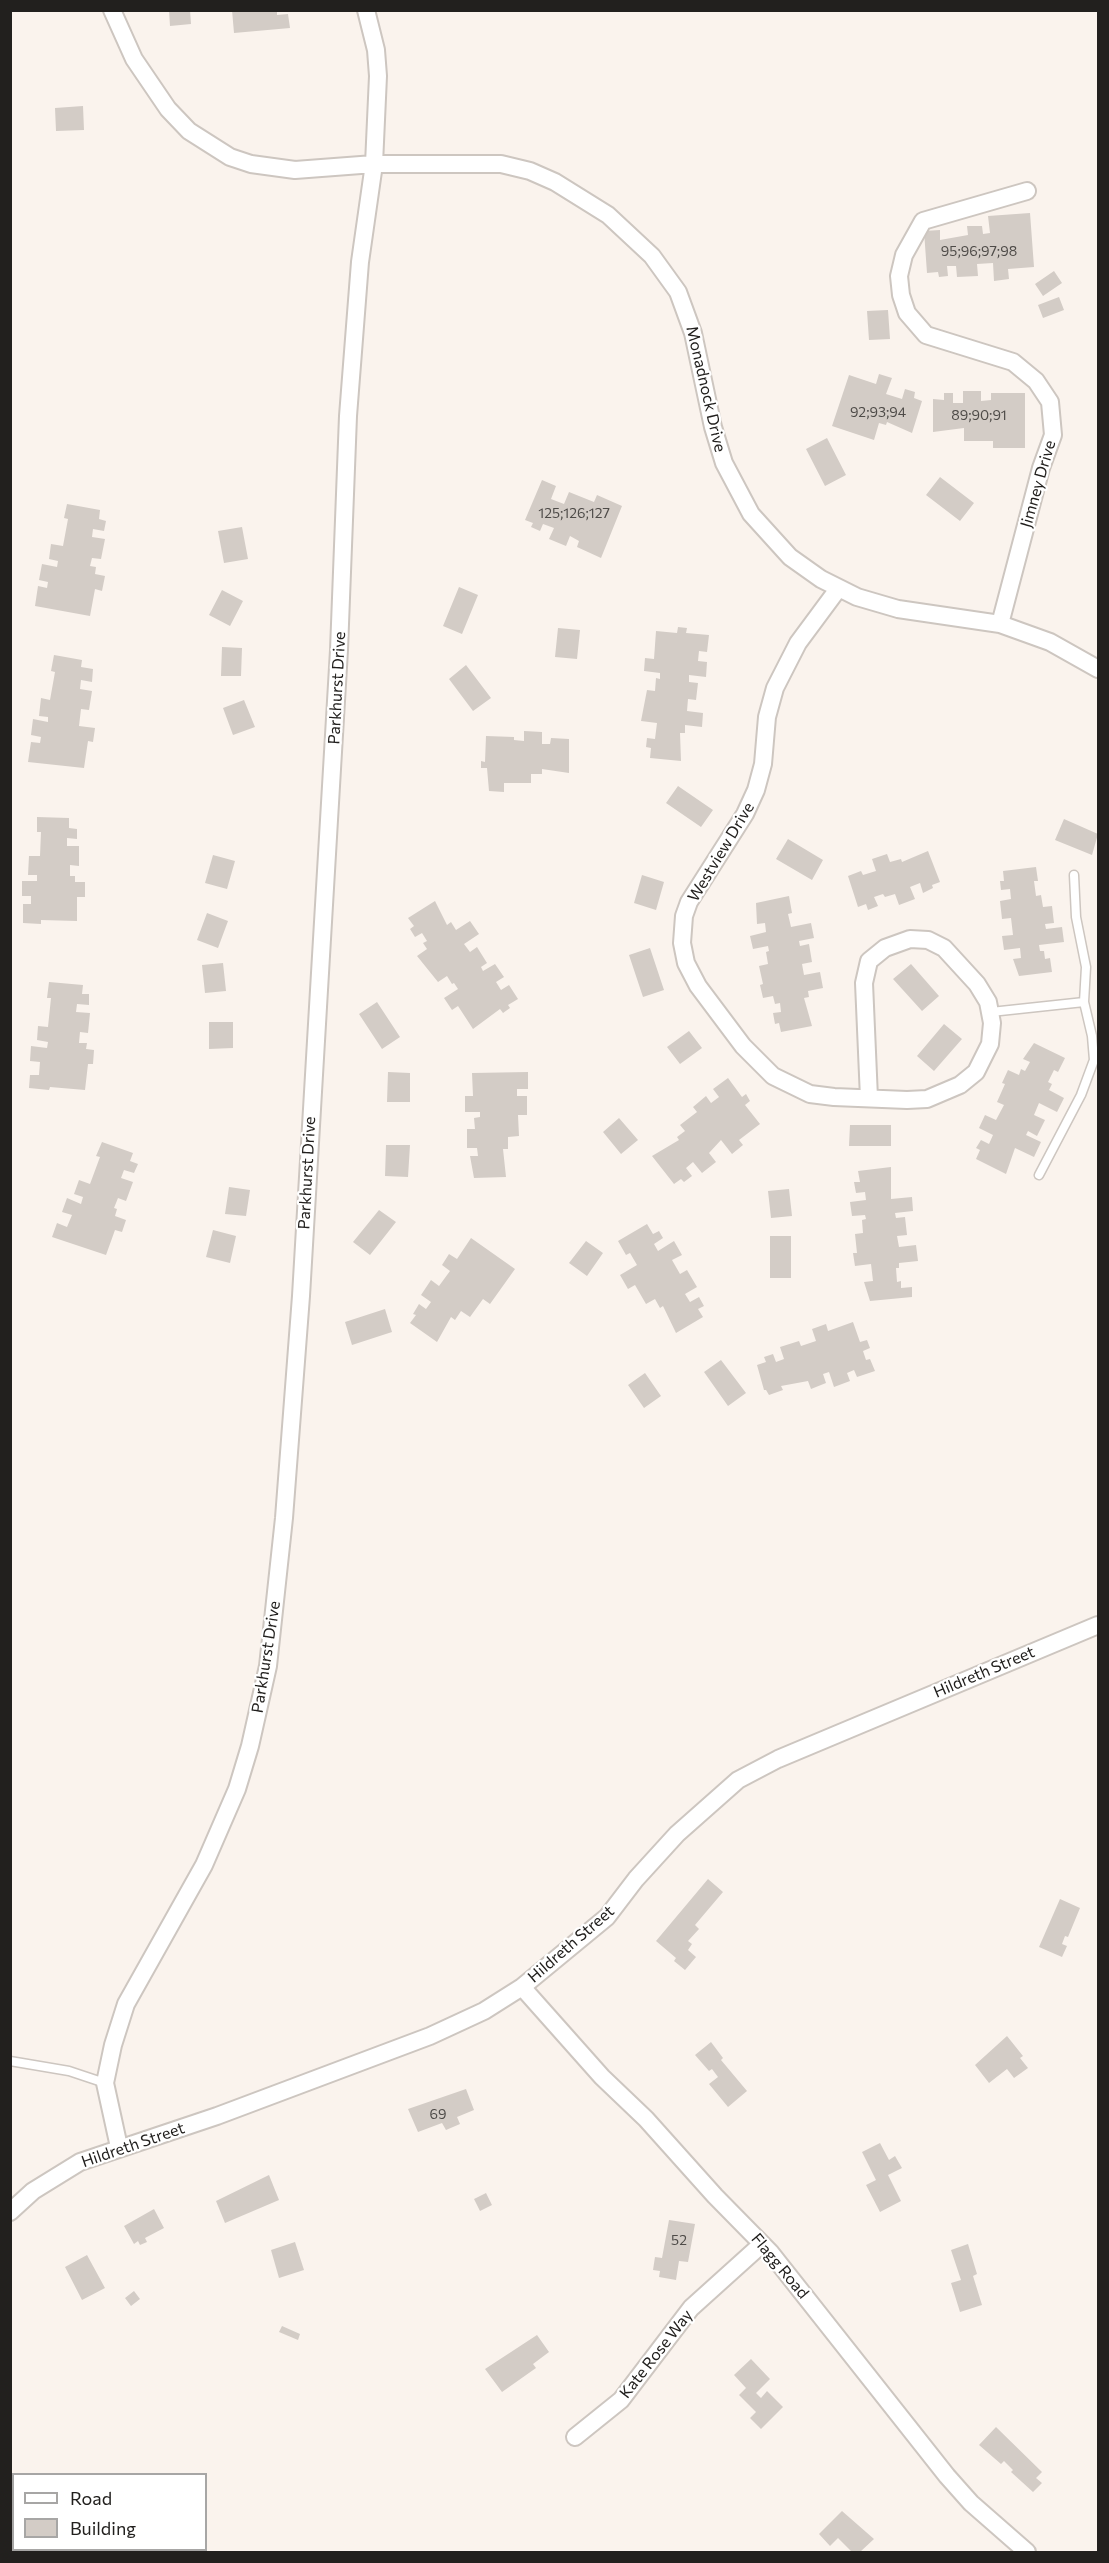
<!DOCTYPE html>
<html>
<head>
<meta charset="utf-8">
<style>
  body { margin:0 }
  #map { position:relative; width:1109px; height:2563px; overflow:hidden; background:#faf3ed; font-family:Commissioner,sans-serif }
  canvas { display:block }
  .frame { position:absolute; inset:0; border:12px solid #22201e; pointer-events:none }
  .legend { position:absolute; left:12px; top:2473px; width:195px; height:78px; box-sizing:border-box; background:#fff; border:2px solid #a7a6a5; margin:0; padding:8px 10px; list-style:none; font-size:18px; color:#22201e }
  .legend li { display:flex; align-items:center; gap:12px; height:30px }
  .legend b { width:30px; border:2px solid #a7a6a5 }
</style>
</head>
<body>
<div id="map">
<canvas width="1109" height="2563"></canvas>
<div class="frame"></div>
<ul class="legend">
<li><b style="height:8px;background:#fff"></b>Road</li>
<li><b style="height:16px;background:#d3ccc6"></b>Building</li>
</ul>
</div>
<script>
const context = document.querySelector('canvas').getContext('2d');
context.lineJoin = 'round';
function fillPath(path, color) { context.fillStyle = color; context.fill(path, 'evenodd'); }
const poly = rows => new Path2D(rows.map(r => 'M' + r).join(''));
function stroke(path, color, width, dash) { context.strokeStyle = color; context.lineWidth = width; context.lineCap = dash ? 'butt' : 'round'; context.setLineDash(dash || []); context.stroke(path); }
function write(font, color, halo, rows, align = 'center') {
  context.font = font + ' Commissioner,sans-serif'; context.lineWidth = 4.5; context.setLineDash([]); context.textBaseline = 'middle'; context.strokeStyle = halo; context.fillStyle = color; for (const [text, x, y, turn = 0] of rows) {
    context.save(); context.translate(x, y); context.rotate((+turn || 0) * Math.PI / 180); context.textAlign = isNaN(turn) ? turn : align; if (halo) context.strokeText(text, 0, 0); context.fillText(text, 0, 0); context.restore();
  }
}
fillPath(poly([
  [169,10,190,10,191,24,170,26],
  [232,10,277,10,277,15,288,14,290,28,234,33],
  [83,106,84,130,56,131,55,108],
  [1030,213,1034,267,1008,269,1009,279,994,281,993,263,977,264,978,276,957,277,956,266,947,266,948,276,939,277,938,272,927,273,924,231,940,230,940,240,968,235,967,226,982,226,983,234,990,233,988,216],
  [1054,271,1062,283,1043,296,1035,284],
  [1059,297,1064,310,1043,318,1038,305],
  [888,310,890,339,869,340,867,311],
  [879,374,892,378,886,394,902,399,905,389,915,392,914,398,922,401,912,433,887,422,886,425,879,423,874,440,832,426,849,375,876,384],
  [963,391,981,391,981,401,991,400,991,393,1025,393,1025,448,993,448,993,441,964,441,964,428,933,432,933,399,944,400,944,393,953,393,953,403,963,403],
  [827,438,846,475,825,486,806,449],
  [940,477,974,503,960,521,926,495],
  [542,480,556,486,551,499,564,504,569,492,594,502,597,495,622,506,601,558,577,547,579,541,570,536,566,546,549,539,554,528,543,524,540,531,531,527,533,523,525,520],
  [67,504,100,510,99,519,106,521,104,531,93,529,92,537,105,539,101,559,92,558,90,566,96,567,95,574,105,576,102,591,95,589,90,616,35,606,38,586,47,588,48,582,39,580,42,564,57,567,58,561,49,559,51,544,63,546,68,519,64,518],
  [242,527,248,559,224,563,218,531],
  [459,587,478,595,462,634,443,626],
  [222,590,243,601,230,626,209,615],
  [678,627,687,628,686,633,709,635,707,652,699,651,698,661,707,662,706,677,689,675,689,682,698,683,696,700,688,699,687,711,703,713,702,727,685,725,685,733,680,733,681,761,650,758,651,748,646,747,647,738,655,739,657,723,641,721,647,690,655,691,656,678,660,679,660,673,644,671,645,658,654,659,656,631,677,633],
  [558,628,580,630,577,659,555,657],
  [222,647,242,648,241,676,221,676],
  [54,655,82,660,81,667,93,669,92,682,81,680,80,689,92,691,89,710,81,709,79,726,95,728,93,742,88,741,84,768,28,762,31,742,40,743,41,737,31,735,33,719,48,722,48,717,39,716,41,698,50,700,55,672,51,671],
  [466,665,491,698,473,711,449,679],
  [244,700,255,727,233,735,223,708],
  [524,731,542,732,542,744,550,744,551,738,569,739,569,773,542,769,542,774,531,774,531,783,504,783,504,792,489,791,487,768,481,768,481,761,485,762,486,736,514,737,514,740,524,741],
  [678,786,713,810,701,827,666,803],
  [37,817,69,818,69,828,77,829,77,839,67,838,67,846,79,846,79,866,70,865,70,876,75,876,75,882,85,882,85,897,77,897,77,921,41,920,41,924,23,923,23,904,31,904,31,896,22,896,22,881,37,881,37,875,28,875,29,856,40,856,41,832,37,832],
  [1064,819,1098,834,1092,855,1055,840],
  [788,839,823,860,812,880,776,859],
  [928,851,940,882,932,885,933,888,923,893,920,883,910,887,915,899,899,905,895,894,885,897,883,894,874,897,878,906,868,910,866,904,858,907,848,876,861,871,863,875,876,871,872,859,887,854,890,862,901,859,902,862],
  [213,855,235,861,227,889,205,883],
  [1036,867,1038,881,1034,881,1036,896,1041,895,1043,907,1052,906,1054,923,1045,924,1046,929,1062,927,1064,942,1039,945,1040,951,1044,951,1045,959,1050,958,1052,972,1019,976,1013,959,1021,958,1020,948,1004,950,1002,936,1013,935,1011,918,1002,919,1000,901,1011,899,1010,889,1001,890,1000,881,1004,881,1003,871],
  [642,875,664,882,656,910,634,903],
  [789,896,792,913,788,914,791,927,811,923,814,938,799,941,800,946,809,944,812,962,802,964,804,975,820,972,823,988,808,991,809,997,804,998,812,1026,781,1032,779,1023,775,1024,773,1013,781,1012,780,1003,775,1004,773,996,763,998,760,985,763,984,759,966,768,964,766,952,769,951,768,946,753,949,750,936,766,932,765,923,757,924,756,903],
  [435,901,447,925,451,922,456,930,470,921,479,934,464,944,470,952,477,947,487,963,481,967,483,971,495,964,504,977,496,982,501,990,509,985,518,999,508,1005,510,1008,503,1013,500,1009,473,1029,458,1006,452,1010,444,998,458,989,454,983,452,984,447,976,438,982,417,956,427,949,423,943,427,941,422,933,415,937,410,929,414,926,408,918],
  [207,913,228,921,218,948,197,940],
  [650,948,664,990,643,997,629,955],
  [223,963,226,991,205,993,202,965],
  [911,964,939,996,922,1011,893,979],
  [49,982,83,985,82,994,89,994,89,1005,77,1004,76,1012,90,1013,88,1033,80,1032,79,1043,87,1043,86,1049,94,1050,93,1064,88,1064,85,1090,50,1087,49,1090,29,1088,30,1075,39,1075,40,1062,30,1061,31,1046,47,1048,48,1042,37,1040,38,1026,48,1027,51,998,47,998],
  [377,1002,400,1037,382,1049,359,1014],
  [209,1022,233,1022,233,1048,209,1049],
  [944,1024,962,1039,934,1071,917,1056],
  [689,1031,702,1048,680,1064,667,1047],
  [1034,1043,1065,1058,1058,1072,1054,1070,1048,1082,1052,1084,1049,1090,1064,1098,1057,1112,1039,1103,1034,1115,1045,1120,1037,1136,1028,1131,1026,1135,1041,1142,1034,1157,1015,1148,1006,1174,976,1159,980,1150,976,1148,981,1140,989,1144,993,1135,979,1128,985,1115,996,1120,1004,1105,997,1102,1005,1084,1002,1083,1008,1070,1019,1075,1021,1069,1025,1071,1030,1062,1023,1059],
  [388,1072,410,1073,410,1102,387,1102],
  [528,1072,528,1089,517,1089,517,1096,527,1096,527,1115,518,1115,519,1136,508,1137,508,1149,503,1149,506,1177,474,1178,470,1156,478,1156,477,1148,467,1148,467,1129,475,1129,474,1118,480,1117,480,1112,465,1112,465,1096,473,1096,472,1073],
  [728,1078,742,1097,746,1094,750,1101,745,1105,760,1124,739,1140,743,1145,732,1154,721,1140,709,1153,716,1162,702,1173,693,1162,686,1168,692,1176,684,1182,681,1179,674,1184,652,1156,679,1140,677,1137,685,1131,680,1125,697,1112,693,1107,706,1096,711,1103,719,1097,713,1089],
  [619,1118,638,1140,621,1154,603,1132],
  [850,1125,891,1125,891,1146,849,1146],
  [102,1142,133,1153,130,1161,138,1164,134,1173,124,1170,121,1178,133,1182,126,1201,118,1198,114,1208,117,1209,115,1216,126,1220,122,1232,115,1230,106,1255,52,1237,57,1223,67,1227,72,1215,62,1212,67,1198,81,1204,83,1197,74,1194,79,1180,90,1184,100,1157,96,1156],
  [386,1145,410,1145,408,1177,385,1176],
  [891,1167,891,1199,912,1197,913,1211,895,1213,896,1218,905,1217,907,1235,897,1236,899,1247,916,1245,918,1261,899,1263,899,1268,896,1268,897,1282,901,1281,901,1288,912,1287,912,1297,870,1301,864,1282,873,1281,871,1264,855,1266,853,1253,857,1253,855,1234,863,1233,862,1220,866,1219,865,1215,852,1216,850,1202,866,1200,865,1192,856,1193,854,1182,860,1182,858,1171],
  [229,1187,250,1190,246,1216,225,1214],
  [789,1189,792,1216,771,1218,768,1191],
  [379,1210,396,1222,370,1255,353,1242],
  [647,1224,653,1234,659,1231,663,1238,654,1244,658,1251,674,1241,682,1255,672,1260,680,1274,687,1270,697,1287,685,1294,690,1302,699,1297,704,1306,698,1309,703,1317,676,1333,663,1306,660,1308,655,1299,646,1304,635,1285,628,1289,620,1275,637,1265,630,1253,626,1255,618,1241],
  [213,1230,236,1236,230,1263,206,1257],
  [770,1236,791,1236,791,1278,770,1278],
  [471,1238,515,1269,490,1304,483,1299,470,1317,461,1311,455,1320,451,1317,437,1342,410,1323,416,1315,413,1314,419,1304,426,1309,431,1302,421,1295,431,1280,439,1286,450,1271,442,1265,449,1254,457,1259],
  [586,1241,603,1253,587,1276,569,1263],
  [385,1309,392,1332,352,1345,345,1322],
  [853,1322,860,1342,867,1340,870,1348,863,1351,866,1360,870,1359,875,1371,857,1377,854,1370,847,1373,850,1381,834,1387,829,1372,823,1374,826,1383,811,1389,808,1381,781,1386,783,1390,769,1395,766,1390,764,1390,757,1365,766,1362,764,1357,773,1354,776,1362,784,1359,780,1347,799,1341,801,1346,816,1341,812,1329,826,1324,828,1331],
  [721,1360,746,1393,728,1406,704,1372],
  [645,1373,661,1396,644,1408,628,1385],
  [708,1879,723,1892,695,1925,699,1929,688,1941,692,1944,688,1950,696,1957,685,1970,674,1961,676,1958,656,1941],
  [1060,1899,1080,1908,1068,1937,1065,1936,1062,1944,1067,1946,1062,1957,1039,1947],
  [1007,2036,1023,2056,1020,2058,1028,2068,1014,2078,1007,2069,989,2083,975,2065],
  [711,2042,723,2058,721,2060,747,2091,728,2107,709,2084,718,2077,712,2069,709,2071,695,2055],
  [466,2089,474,2110,457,2117,460,2124,446,2130,442,2123,418,2132,408,2109],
  [880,2143,889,2160,895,2156,902,2168,888,2175,901,2201,880,2212,866,2185,876,2180,862,2152],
  [269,2175,279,2200,225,2223,216,2201],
  [486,2193,492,2205,480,2211,474,2199],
  [154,2209,164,2228,145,2238,147,2242,140,2245,138,2241,134,2244,124,2226],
  [669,2220,695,2224,688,2262,679,2261,676,2280,659,2277,660,2271,653,2270,655,2257,662,2258],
  [295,2242,304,2270,279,2278,271,2250],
  [968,2244,977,2274,973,2276,982,2305,960,2312,951,2283,961,2280,951,2250],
  [87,2255,105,2288,82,2300,65,2267],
  [134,2291,140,2299,131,2306,125,2298],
  [282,2326,300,2334,298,2340,279,2332],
  [537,2335,549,2352,533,2364,536,2368,502,2392,485,2369],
  [751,2359,770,2379,756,2393,761,2398,767,2391,783,2407,761,2429,750,2418,756,2412,739,2395,746,2388,734,2375],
  [996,2427,1042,2472,1036,2478,1042,2483,1033,2492,1011,2472,1013,2470,1004,2461,1001,2464,979,2445],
  [842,2511,874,2539,860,2552,852,2552,838,2538,830,2546,819,2534]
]), '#d3ccc6');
const service = poly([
  [991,1012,1084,1002],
  [1039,1175,1081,1095,1094,1060,1092,1036,1084,1002,1086,967,1076,917,1074,875],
  [10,2061,69,2071,105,2083]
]);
const minor = poly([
  [112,10,134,59,168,109,189,131,230,157,251,164,295,170,374,164,501,164,530,171,555,182,608,215,652,256,678,292,693,333,713,427,724,463,751,514,790,557,821,579,857,597,898,609,1000,624,1050,642,1098,669],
  [838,589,798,643,775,688,767,717,763,764,756,790,745,814,689,902,684,916,682,943,686,963,698,986,743,1046,773,1076,810,1094,834,1097,907,1100,927,1099,960,1085,976,1072,990,1044,992,1023,988,1002,977,984,944,948,928,940,910,939,885,948,869,961,864,983,869,1098],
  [1000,624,1041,468,1053,435,1050,402,1036,381,1013,362,926,335,907,313,901,295,899,276,904,255,923,221,1027,191],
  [522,1987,602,2077,646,2119,715,2196,770,2252,947,2476,971,2503,1027,2552],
  [119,2147,105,2083,113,2045,126,2004,204,1865,237,1789,250,1746,268,1666,284,1518,301,1296,339,650,348,416,360,262,374,164,378,76,376,50,366,10],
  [10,2212,33,2191,80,2162,217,2116,430,2036,484,2011,522,1987,607,1917,636,1879,677,1834,738,1780,778,1759,1098,1625],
  [575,2437,621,2400,691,2308,762,2244]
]);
stroke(service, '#cdc6c0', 11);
stroke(minor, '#cdc6c0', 20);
stroke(service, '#fff', 8);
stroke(minor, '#fff', 16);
write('14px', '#4e4b48', null, [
  ["95;96;97;98",979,251],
  ["92;93;94",878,412],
  ["89;90;91",979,415],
  ["125;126;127",574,513],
  ["69",438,2114],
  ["52",679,2240]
]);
write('16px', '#22201e', '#fff', [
  ["Monadnock Drive",706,389,77],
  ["Jimney Drive",1038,484,-74],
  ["Parkhurst Drive",337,688,-87],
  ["Westview Drive",721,852,-59],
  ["Parkhurst Drive",307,1173,-87],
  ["Parkhurst Drive",266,1657,-81],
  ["Hildreth Street",984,1672,-23],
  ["Hildreth Street",571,1944,-41],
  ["Hildreth Street",133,2145,-19],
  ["Flagg Road",780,2266,50],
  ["Kate Rose Way",656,2354,-52]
]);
</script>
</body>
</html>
